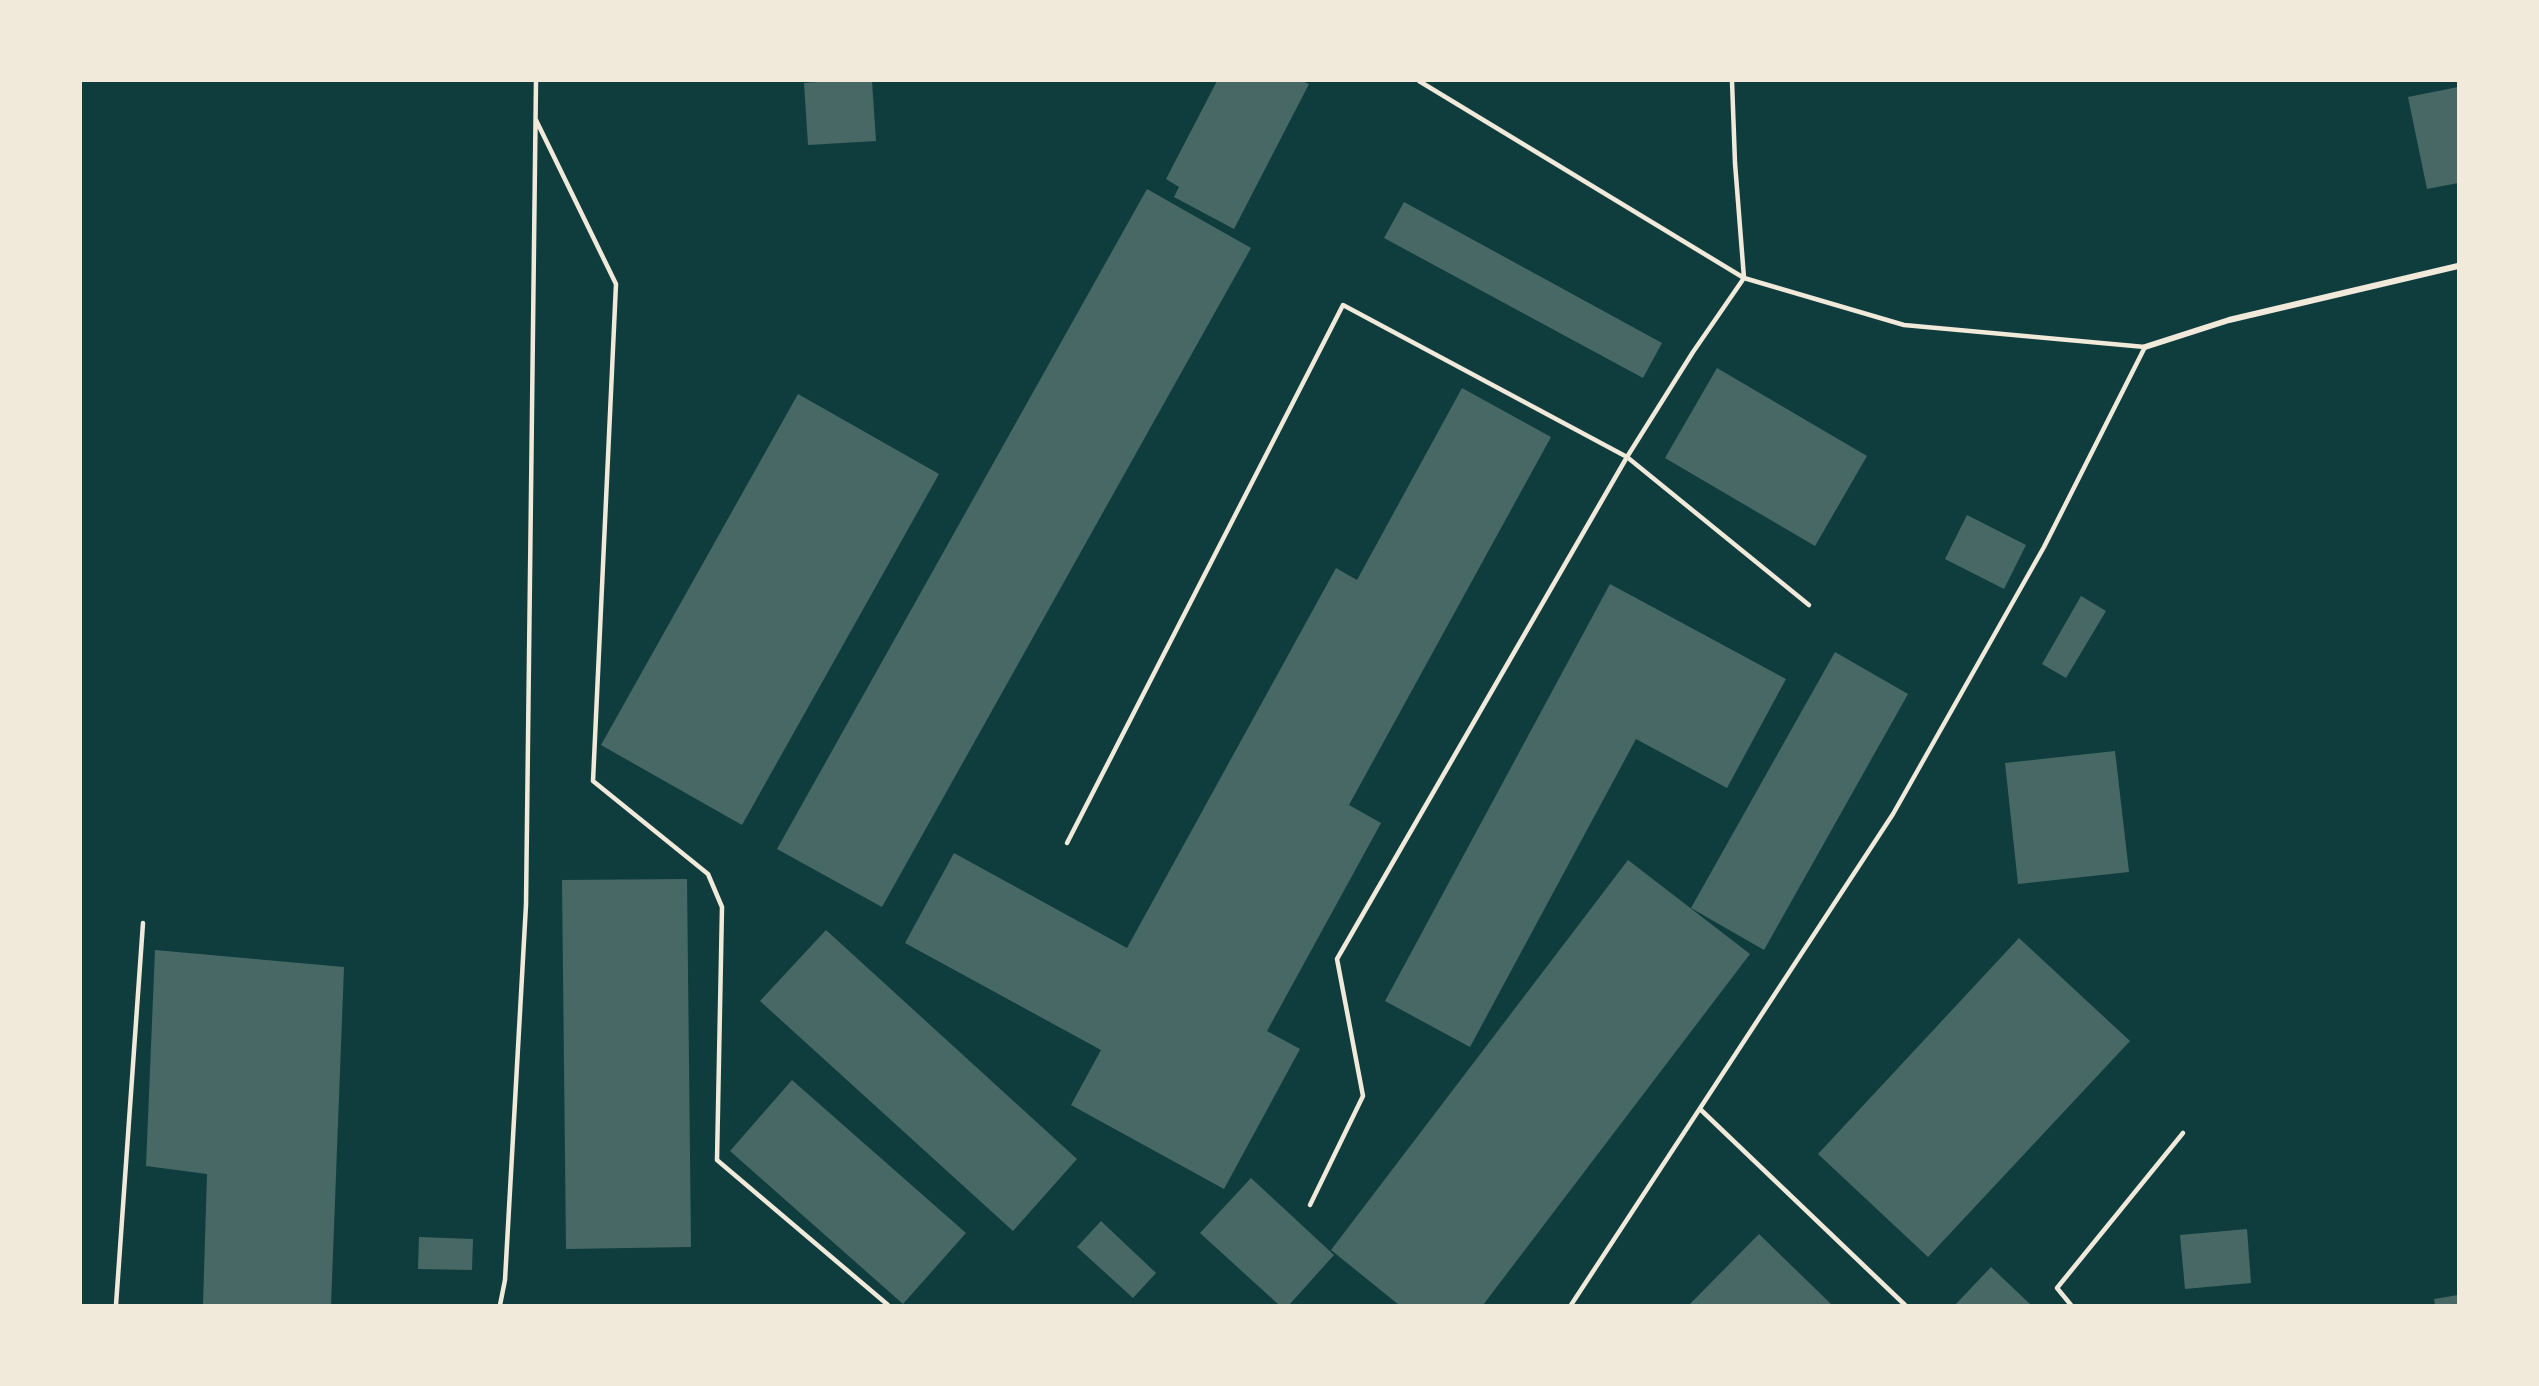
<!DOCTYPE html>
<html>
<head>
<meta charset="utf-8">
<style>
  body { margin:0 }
  #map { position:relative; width:2539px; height:1386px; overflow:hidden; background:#0f3d3e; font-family:"PT Sans Narrow",sans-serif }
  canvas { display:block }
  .frame { position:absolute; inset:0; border:82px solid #f1e9da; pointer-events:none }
</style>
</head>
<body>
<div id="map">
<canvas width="2539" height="1386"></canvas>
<div class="frame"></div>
</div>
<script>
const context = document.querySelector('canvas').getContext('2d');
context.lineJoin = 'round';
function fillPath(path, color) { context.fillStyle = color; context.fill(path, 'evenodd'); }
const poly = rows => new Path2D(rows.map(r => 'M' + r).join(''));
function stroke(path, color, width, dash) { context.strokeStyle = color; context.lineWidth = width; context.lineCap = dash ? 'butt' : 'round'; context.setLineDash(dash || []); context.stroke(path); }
fillPath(poly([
  [832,81,872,81,876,141,808,145,804,83],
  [1217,81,1302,81,1309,84,1234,229,1174,197,1179,187,1166,179],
  [2458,87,2458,183,2427,189,2408,97],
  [1147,189,1251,248,882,907,777,849],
  [1404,202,1662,343,1643,378,1384,238],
  [1717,368,1867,456,1815,546,1665,458],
  [1462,388,1551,437,1349,805,1381,823,1267,1031,1300,1049,1224,1189,1071,1105,1101,1050,905,943,954,853,1127,948,1336,568,1357,580],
  [798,394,939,474,742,825,601,745],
  [1967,515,2026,545,2004,589,1945,559],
  [1610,584,1786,679,1727,788,1636,739,1470,1047,1385,1001],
  [2081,596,2106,611,2066,678,2042,664],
  [1835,652,1908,694,1764,950,1691,908],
  [2115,751,2129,872,2018,884,2005,763],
  [1628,860,1750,954,1483,1305,1399,1305,1331,1250],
  [687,879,691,1247,566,1249,562,880],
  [826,930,1077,1159,1013,1231,760,1001],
  [2019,938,2130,1041,1928,1257,1818,1154],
  [155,950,344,967,331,1305,203,1305,207,1174,146,1166],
  [792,1080,966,1233,903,1304,730,1151],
  [1251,1178,1334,1255,1289,1305,1279,1305,1200,1233],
  [1101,1221,1156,1273,1133,1298,1077,1247],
  [2247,1229,2251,1283,2185,1289,2180,1235],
  [1759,1234,1832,1305,1689,1305],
  [419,1237,473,1239,472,1270,418,1269],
  [1991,1267,2031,1305,1955,1305],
  [2458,1295,2458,1305,2435,1305,2434,1299]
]), '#486865');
stroke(poly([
  [1419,81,1744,278,1904,325,2145,347,2044,547,1893,814,1571,1305],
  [536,120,616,284,593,781,708,874,722,907,717,1160,888,1305],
  [1067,843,1343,305,1627,457,1809,605],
  [1700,1109,1905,1305],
  [1310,1205,1363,1096,1337,959,1627,457,1693,352,1744,278,1735,163,1732,81],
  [116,1305,143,923],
  [500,1305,505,1280,526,905,536,81],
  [2071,1305,2057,1288,2183,1133]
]), '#f1e9da', 4.5);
stroke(poly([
  [2145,347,2229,320,2458,266]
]), '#f1e9da', 6);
</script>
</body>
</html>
